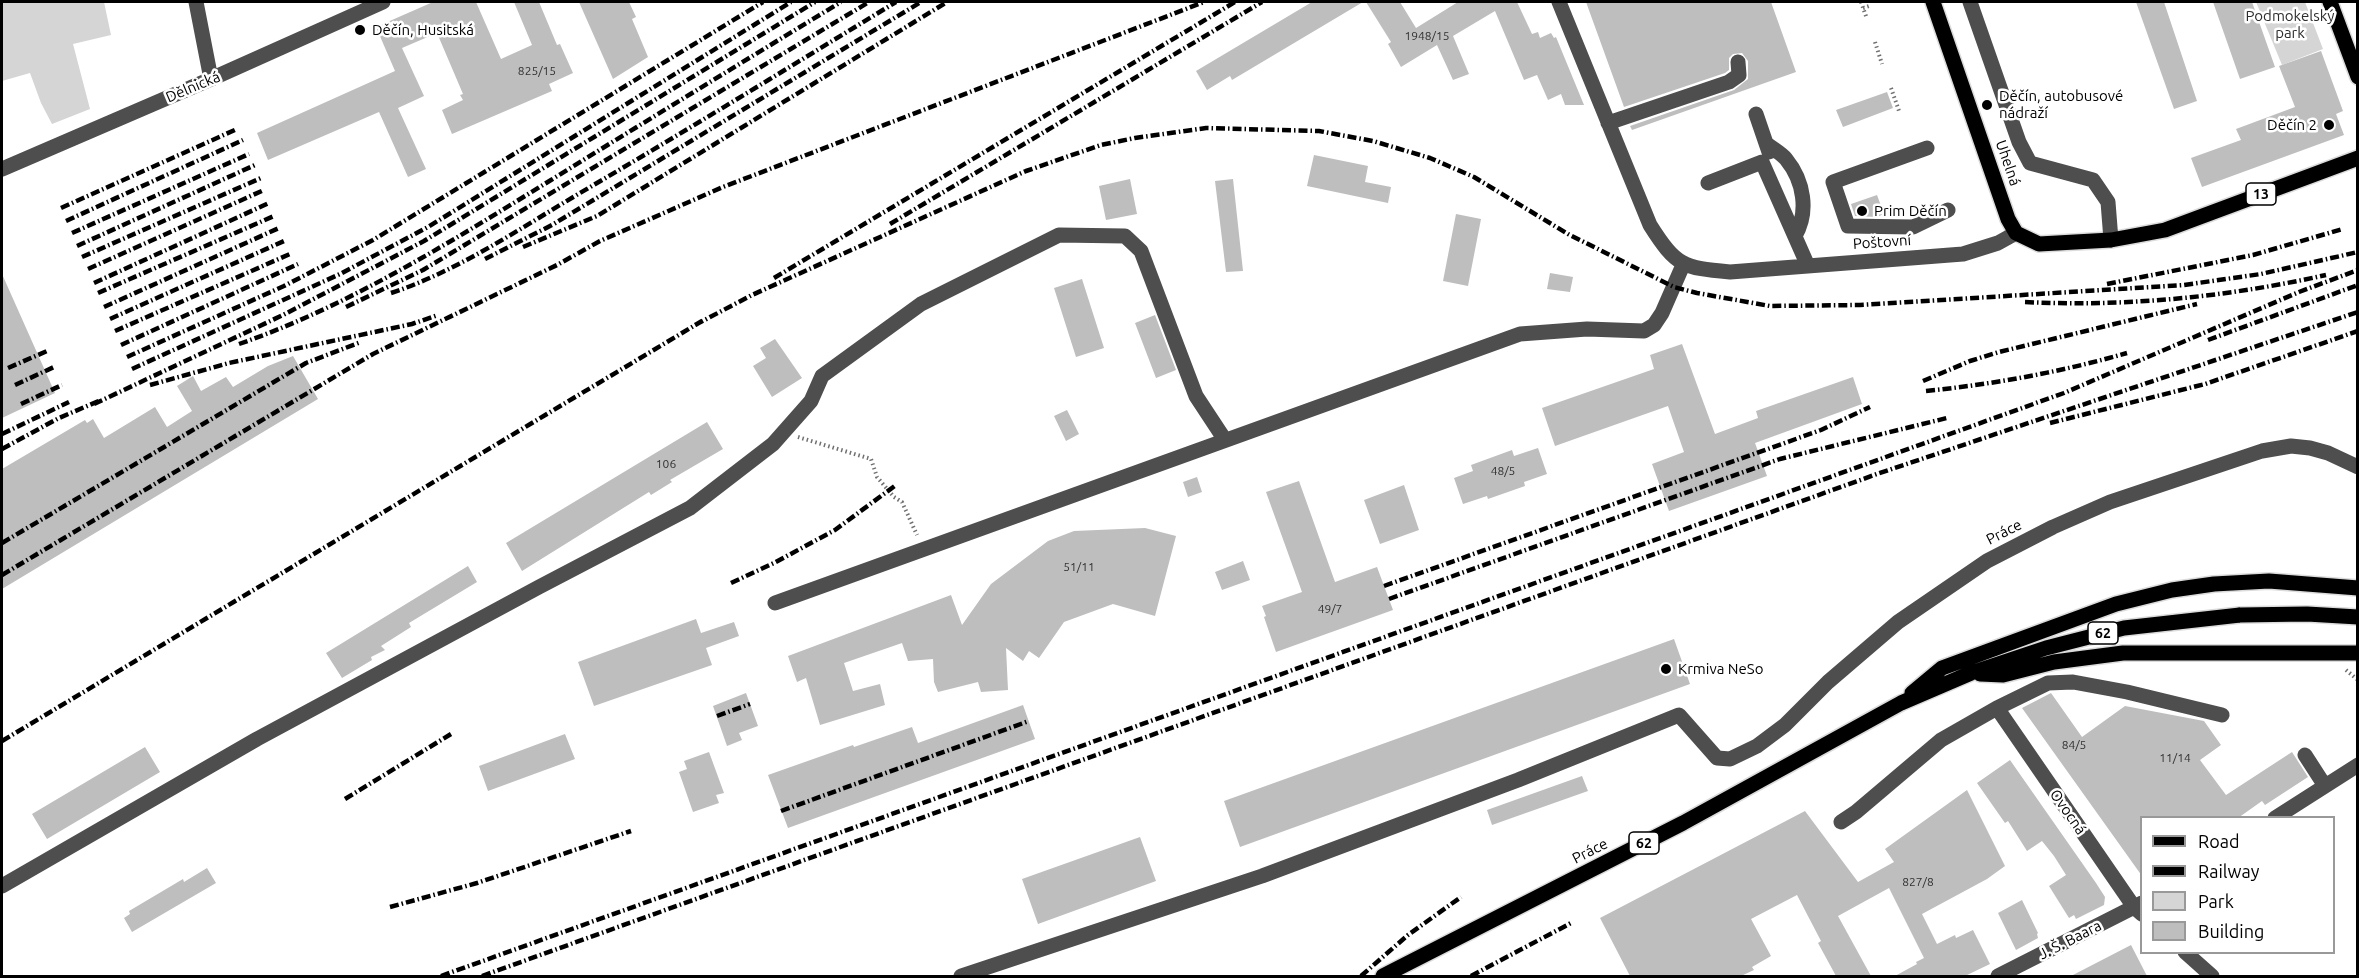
<!DOCTYPE html>
<meta charset="utf-8">
<style>
body{margin:0}
#map{position:relative;width:2359px;height:978px;overflow:hidden;background:#fff;font-family:Ubuntu,sans-serif}
canvas{display:block}
.frame{position:absolute;inset:0;border:3px solid #000;pointer-events:none}
.legend{position:absolute;left:2140px;top:816px;width:195px;height:138px;box-sizing:border-box;background:#fff;border:2px solid #999;margin:0;padding:8px 10px;list-style:none;font-size:18px;color:#000}
.legend li{display:flex;align-items:center;gap:12px;height:30px}
.legend b{width:30px;border:2px solid #999}
</style>
<div id="map">
<canvas width="2359" height="978"></canvas>
<div class="frame"></div>
<ul class="legend">
<li><b style="height:8px;background:#000"></b>Road</li>
<li><b style="height:8px;background:#000"></b>Railway</li>
<li><b style="height:16px;background:#d5d5d5"></b>Park</li>
<li><b style="height:16px;background:#bebebe"></b>Building</li>
</ul>
</div>
<script>
const ctx = document.querySelector('canvas').getContext('2d');
ctx.lineJoin = 'round';
function paint(path, color) {
  ctx.fillStyle = color;
  ctx.fill(path, 'evenodd');
}
function trace(path, color, width, dash) {
  ctx.strokeStyle = color;
  ctx.lineWidth = width;
  ctx.lineCap = dash ? 'butt' : 'round';
  ctx.setLineDash(dash || []);
  ctx.stroke(path);
}
function label(font, color, halo, rows, align = 'center') {
  ctx.font = font + ' Ubuntu,sans-serif';
  ctx.lineWidth = 5;
  ctx.setLineDash([]);
  ctx.textBaseline = 'middle';
  ctx.strokeStyle = halo;
  ctx.fillStyle = color;
  for (const [text, x, y, turn = 0] of rows) {
    ctx.save();
    ctx.translate(x, y);
    ctx.rotate((+turn || 0) * Math.PI / 180);
    ctx.textAlign = isNaN(turn) ? turn : align;
    if (halo) ctx.strokeText(text, 0, 0);
    ctx.fillText(text, 0, 0);
    ctx.restore();
  }
}
paint(new Path2D(`
 M2,2H104L111,35L73,44L90,109L52,124L41,103L30,73L2,81Z
 M2256,2H2305L2323,49L2282,65Z`), '#d5d5d5');
paint(new Path2D(`
 M433,2H476L501,59L532,45L514,2H539L557,45L560,44L573,73L549,84L552,91L452,134L442,110L463,100L460,95L463,94L437,33L402,48L424,96L398,108L426,169L408,177L379,112L268,160L257,133L395,71L376,27Z
 M579,2H629L636,17L632,19L648,57L613,79Z
 M1312,2H1363L1232,80L1230,76L1207,90L1196,71Z
 M1366,2H1400L1416,28L1458,2H1517L1532,34L1538,32L1540,38L1551,33L1554,38L1556,37L1584,105H1565L1561,94L1548,100L1537,75L1524,80L1495,11L1453,36L1469,74L1453,80L1437,45L1401,67L1388,44L1391,42Z
 M1586,2H1771L1796,72L1632,130L1630,126L1734,90L1748,79V61L1742,53L1733,54L1729,58V70L1725,73L1624,107Z
 M2136,2H2164L2197,101L2174,109Z
 M2213,2H2252L2275,67L2240,79Z
 M2321,51L2343,111L2336,114L2344,135L2202,187L2191,158L2241,140L2236,129L2295,107L2279,66Z
 M1887,92L1893,108L1843,127L1836,110Z
 M1314,155L1368,166L1365,182L1391,187L1388,203L1307,186Z
 M1130,179L1137,214L1106,220L1099,186Z
 M1233,179L1243,271L1226,272L1215,181Z
 M1877,195L1884,214L1877,217L1855,216L1851,204Z
 M1456,214L1481,219L1468,286L1443,281Z
 M1550,273L1573,277L1570,292L1547,289Z
 M2,274L55,393L2,418Z
 M1082,279L1104,348L1076,357L1054,288Z
 M1155,315L1176,370L1156,378L1135,323Z
 M775,339L802,378L772,397L753,366L766,358L760,348Z
 M1682,344L1715,434L1758,418L1756,411L1853,377L1862,404L1755,443L1767,476L1669,511L1652,464L1684,452L1668,406L1555,446L1542,408L1654,369L1650,355Z
 M293,356L318,399L2,589V469L85,420L87,423L93,419L104,438L155,407L167,427L192,411L177,386L193,376L201,391L226,377L233,387L268,366Z
 M1067,410L1079,434L1066,441L1054,416Z
 M707,422L723,449L670,480L672,482L651,495L649,492L522,571L506,543Z
 M1538,448L1547,474L1524,482L1525,486L1488,499L1487,496L1463,504L1454,478L1473,471L1471,465L1512,450L1514,456Z
 M1197,477L1202,492L1188,497L1183,482Z
 M1299,481L1335,582L1377,567L1393,610L1276,652L1264,617L1266,616L1262,606L1302,592L1266,492Z
 M1404,485L1419,530L1380,544L1364,500Z
 M1145,528L1176,536L1155,616L1113,604L1064,622L1039,658L1029,651L1023,661L1006,648L1008,690L981,692L978,682L938,692L934,682L933,659L908,661L902,643L844,663L853,691L880,684L885,705L820,725L806,678L797,682L788,656L951,595L962,625L991,584L1048,541L1074,531Z
 M1243,561L1250,580L1222,590L1215,572Z
 M468,566L477,582L409,623L411,627L381,646L385,650L371,657L372,660L342,678L326,653Z
 M696,619L701,633L734,622L739,636L706,648L712,665L594,706L578,662Z
 M1674,639L1690,684L1240,847L1224,801Z
 M746,693L758,726L739,733L742,740L727,746L713,706Z
 M2051,693L2082,737L2125,706L2204,721L2221,745L2200,760L2226,795L2292,752L2308,777L2265,805L2262,801L2238,818H2142V876L2022,708Z
 M1023,705L1035,739L788,828L768,775L853,745L854,747L912,727L918,743Z
 M565,734L575,759L488,791L479,766Z
 M145,747L160,772L47,839L32,814Z
 M709,752L724,793L716,795L719,803L693,812L679,772L687,769L684,761Z
 M2010,760L2096,883L2105,897L2104,905L2076,919L2074,915L2069,918L2049,886L2066,875L2054,856L2042,841L2027,851L2008,821L2005,823L1977,783Z
 M1582,776L1588,791L1492,825L1487,810Z
 M1967,790L2005,866L1987,879L1922,914L1937,944L1955,935L1956,938L1973,930L1990,964L1965,976H1895L1917,964L1916,962L1924,958L1889,888L1838,916L1871,976H1836L1818,943L1821,941L1797,895L1751,919L1771,956L1752,967L1754,970L1741,976H1630L1600,918L1805,811L1858,882L1894,862L1885,849Z
 M1140,837L1156,881L1038,924L1022,879Z
 M207,868L216,883L132,932L124,918L130,914L129,911L183,879L184,882Z
 M2022,900L2038,933L2037,934L2038,938L2016,950L1998,913Z
 M2131,945L2147,976H2071Z`), '#bebebe');
const major = new Path2D(`
 M1933,2L2008,219L2016,233L2039,244L2111,240L2165,230L2358,158
 M2330,2L2358,77
 M1980,674L2003,675L2054,662L2123,653H2358
 M1912,693L1942,668L2116,604L2172,590L2214,584L2269,581L2358,588
 M1383,976L1683,823L1901,703L1971,673L2046,648L2124,628L2240,615`);
trace(major, '#dbdbdb', 18);
trace(new Path2D(`
 M1861,2L1867,19
 M1863,8L1869,6
 M1875,42L1882,64
 M1891,88L1899,111
 M798,437L871,459L877,477L894,497L902,502L917,535
 M2346,670L2358,680`), '#707070', 4, [1.5, 3]);
trace(new Path2D(`
 M196,2L211,79
 M1559,2L1650,225C1676,266 1683,268 1730,272L1963,254L1998,243L2016,233
 M1970,2L2019,142L2030,163L2093,180L2108,202L2111,240
 M1756,114L1769,152
 M1608,123L1729,82L1739,75L1738,62
 M1767,144C1773,149 1781,153 1786,159C1804,181 1809,212 1795,236
 M1927,148L1833,182L1848,226L1913,227L1948,210
 M2,169L211,79L383,2
 M1708,183L1762,162L1808,266
 M775,603L1520,334L1587,329L1644,331L1654,325L1662,313L1683,265
 M1997,708L2134,907L2142,914
 M2305,755L2325,786
 M2275,818L2358,765
 M1841,822L1856,812L1941,740L1997,708L2048,683L2073,682L2127,692L2222,715
 M2,886L257,739L539,587L690,508L773,444L811,401L822,376L921,304L1059,235L1125,236L1141,251L1196,396L1225,440
 M2185,952L2212,976
 M961,976L1262,876L1518,780L1679,715L1717,758L1730,759L1757,746L1785,725L1828,682L1898,622L1987,561L2053,527L2110,502L2262,451L2291,446L2310,448L2328,453L2358,467
 M1998,976L2142,903`), '#4e4e4e', 15);
trace(major, '#000', 15);
trace(new Path2D(`
 M61,208L237,129
 M66,221L243,140
 M890,224L1262,2
 M72,233L249,154
 M77,246L255,165
 M523,247L597,216L947,2
 M82,257L261,178
 M485,259L552,225L921,2
 M88,269L264,190
 M774,278L1235,2
 M94,283L269,203
 M2107,284L2253,255L2343,229
 M98,293L274,216
 M391,293C458,271 519,229 580,193C686,131 791,66 896,2
 M2025,302C2127,307 2227,297 2326,275
 M104,307L279,228
 M346,307L423,270L869,2
 M110,319L284,241
 M695,325L752,295L1026,171L1101,145L1135,138L1206,128L1319,131L1373,141L1430,158L1474,177L1568,234L1674,287L1697,293L1770,306L1860,305L2184,285L2261,274L2358,252
 M115,331L290,254
 M2208,340L2358,285
 M239,344C349,306 452,241 551,180C648,120 744,61 841,2
 M121,345L298,264
 M127,357L284,286L373,240L763,2
 M8,368L47,351
 M132,369L340,274L428,227L791,2
 M1923,381L1970,361L1999,352L2197,304
 M15,385L54,367
 M150,385L229,363L412,324L438,315
 M1926,391C1995,384 2061,372 2127,353
 M21,404L62,385
 M94,404L283,315L424,241L815,2
 M2050,423L2205,384L2358,331
 M2,434L69,402
 M2,449L59,418L101,400
 M2,543L306,363L361,342
 M2,575L373,354L557,265L600,241L723,187L1204,2
 M731,583L774,563L835,530L896,485
 M1384,586L1821,430L1870,407
 M1389,599L1780,459L1947,418
 M717,716L750,704
 M2,741L702,321
 M345,799L451,734
 M781,811L1029,721
 M390,907L477,883L631,831
 M441,976L2064,393L2299,292L2358,270
 M482,976L1877,474L2358,312
 M1361,976L1408,935L1461,897
 M1471,976L1571,923`), '#000', 4.5, [9, 3, 1.5, 3]);
const majorBridge = new Path2D(`
 M2240,615L2307,614L2358,617`);
trace(majorBridge, '#dbdbdb', 18, []);
trace(majorBridge, '#000', 15);
for (const [x, y, r, color] of [
 [360,30,6,"#000"],
 [1987,105,6,"#000"],
 [2329,125,6,"#000"],
 [1862,211,6,"#000"],
 [1666,669,6,"#000"]
]) {
  const dot = new Path2D();
  dot.arc(x, y, r, 0, 2 * Math.PI);
  ctx.fillStyle = color;
  ctx.fill(dot);
  trace(dot, '#fff', 2);
}
label('12px', '#303030', null, [
 ["1948/15",1427,36],
 ["825/15",537,71],
 ["106",666,464],
 ["48/5",1503,471],
 ["51/11",1079,567],
 ["49/7",1330,609],
 ["84/5",2074,745],
 ["11/14",2175,758],
 ["827/8",1918,882]
]);
for (const [x, y, w] of [
 [2261,194,30],
 [2103,633,30],
 [1644,843,30]
]) {
  const box = new Path2D();
  box.roundRect(x - w / 2, y - 11, w, 22, 4.5);
  ctx.fillStyle = '#fff';
  ctx.fill(box);
  trace(box, '#000', 1.5);
}
label('bold 14px', '#000', null, [
 ["13",2261,194],
 ["62",2103,633],
 ["62",1644,843]
]);
label('15px', '#2c2c2c', '#fff', [
 ["Podmokelský",2290,16],
 ["park",2290,33]
]);
label('15px', '#000', '#fff', [
 ["Děčín, Husitská",372,30],
 ["Děčín, autobusové",1999,96],
 ["nádraží",1999,113],
 ["Děčín 2",2317,125,"right"],
 ["Prim Děčín",1874,211],
 ["Krmiva NeSo",1678,669]
], 'left');
label('15px', '#000', '#fff', [
 ["Dělnická",193,87,-23],
 ["Uhelná",2008,163,71],
 ["Poštovní",1882,242,-4],
 ["Práce",2004,532,-27],
 ["Ovocná",2068,812,55],
 ["Práce",1590,851,-27],
 ["J. Š. Baara",2070,940,-27]
]);
</script>
